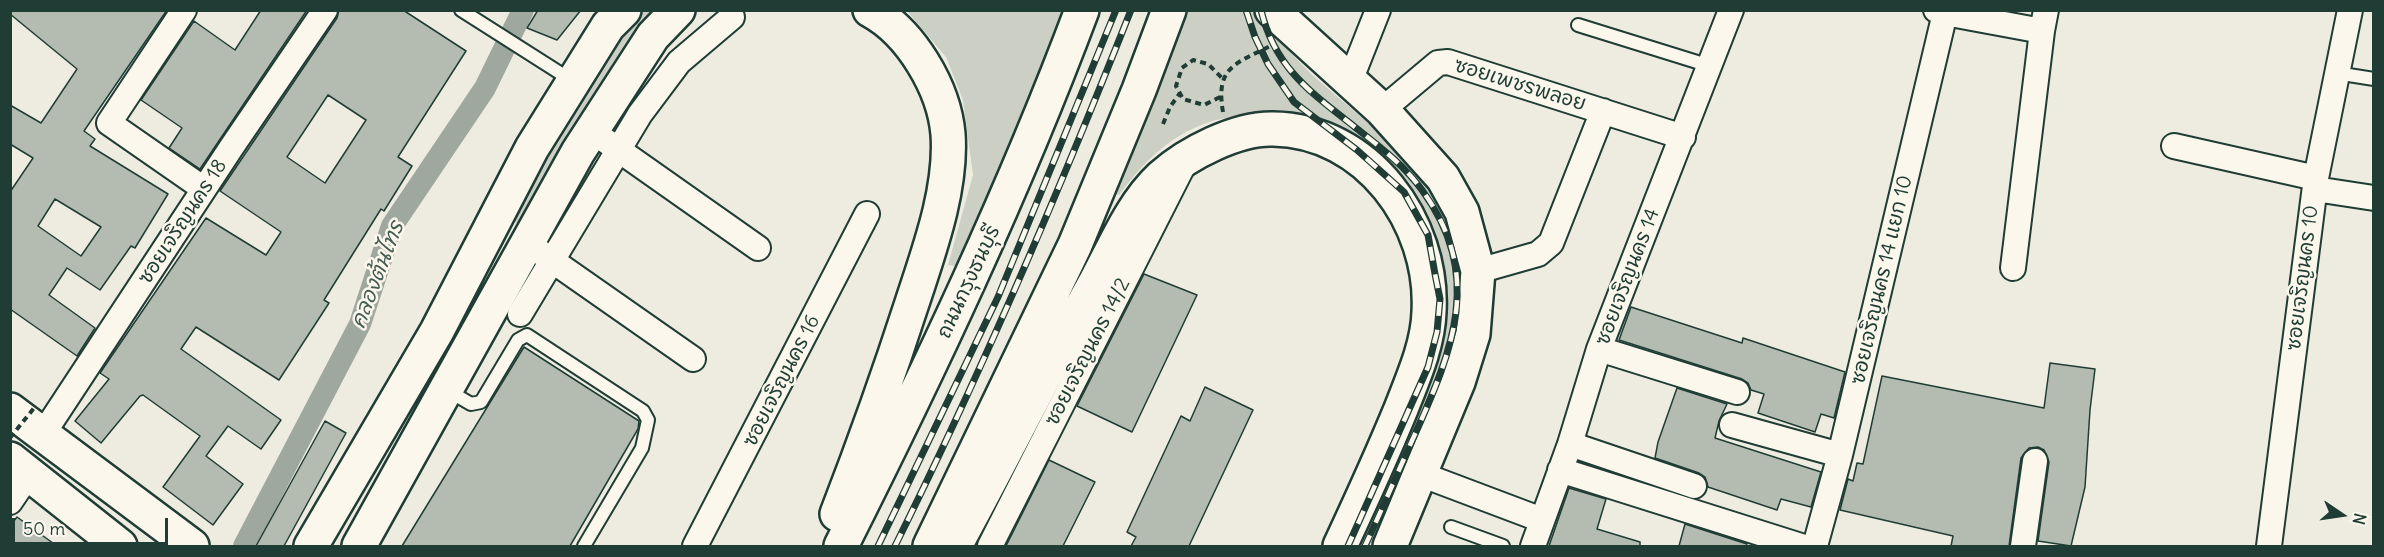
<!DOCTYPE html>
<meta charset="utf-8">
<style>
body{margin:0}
#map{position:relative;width:2384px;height:557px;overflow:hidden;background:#eeece1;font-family:Delius,sans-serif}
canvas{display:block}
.frame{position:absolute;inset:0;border:12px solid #1f3d34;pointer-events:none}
.north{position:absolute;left:2312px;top:485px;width:60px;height:60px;-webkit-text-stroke:4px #fbf7ec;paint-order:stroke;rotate:103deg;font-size:16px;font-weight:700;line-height:24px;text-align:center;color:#1f3d34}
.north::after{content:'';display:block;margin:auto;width:21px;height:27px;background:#1f3d34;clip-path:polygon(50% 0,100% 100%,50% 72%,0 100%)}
.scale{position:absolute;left:12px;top:518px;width:156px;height:27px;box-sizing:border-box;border:3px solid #1f3d34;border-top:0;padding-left:8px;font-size:18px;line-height:21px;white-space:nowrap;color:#1f3d34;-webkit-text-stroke:4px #fbf7ec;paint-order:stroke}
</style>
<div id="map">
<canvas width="2384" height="557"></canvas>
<div class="frame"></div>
<div class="north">N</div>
<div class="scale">50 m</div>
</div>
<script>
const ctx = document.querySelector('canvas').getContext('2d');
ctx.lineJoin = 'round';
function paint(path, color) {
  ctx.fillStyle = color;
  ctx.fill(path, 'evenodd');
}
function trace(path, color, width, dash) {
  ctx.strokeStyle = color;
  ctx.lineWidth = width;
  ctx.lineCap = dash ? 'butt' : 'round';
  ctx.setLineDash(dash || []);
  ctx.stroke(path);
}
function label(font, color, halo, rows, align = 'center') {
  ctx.font = font + ' Delius,"Playpen Sans Thai",sans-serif';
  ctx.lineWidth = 5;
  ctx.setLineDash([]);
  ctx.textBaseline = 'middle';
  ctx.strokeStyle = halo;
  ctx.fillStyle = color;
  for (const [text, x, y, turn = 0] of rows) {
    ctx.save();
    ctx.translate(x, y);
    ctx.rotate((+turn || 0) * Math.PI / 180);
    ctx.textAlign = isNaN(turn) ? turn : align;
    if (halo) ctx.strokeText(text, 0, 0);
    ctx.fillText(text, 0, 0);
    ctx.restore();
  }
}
paint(new Path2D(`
 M638,11H657L520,224L512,221L514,208L626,23Z
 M907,11H1064L961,267L948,265L973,175L963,100L946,57Z
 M1177,11H1251L1311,74L1404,154L1450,215L1462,263L1463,339L1416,442L1401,440L1427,361L1413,214L1267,114C1251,116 1232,116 1216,120C1173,132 1145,160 1119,195L1112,192Z`), '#cbcfc4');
trace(new Path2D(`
 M244,546L360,324L392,226L485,88L523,10`), '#9fa89f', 22);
const building = new Path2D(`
 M10,10H167L84,131L95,139L90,146L168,194L135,248L131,246L100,290L67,268L49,295L95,328L77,356L10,309V192L33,158L10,144V105L41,123L77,69L10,14ZM55,199L101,227L81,256L38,226Z
 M261,10H307L200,169L169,148L182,128L141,100L194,21L235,50Z
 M339,10H403L466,51L398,157L412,166L384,211L381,209L324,300L329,303L279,380L196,327L181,349L281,420L261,449L228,426L206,456L243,484L213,525L163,487L200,436L143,395L140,396L101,443L75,421L109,379L100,373L206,218L266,255L281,232L220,191L337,18ZM328,95L366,120L325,183L287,157Z
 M538,10H581L557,40L527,28Z
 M1144,274L1197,295L1132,432L1077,406Z
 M1631,307L1742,343L1743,338L1845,372L1834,418L1821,414L1815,432L1758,413L1764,394L1751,390L1748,383L1742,379L1619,340Z
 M524,347L639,421L638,429L570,546H402Z
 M2050,363L2095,369L2090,410L2085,487L2071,546L2038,541L2049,462L2044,450L2038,447L2029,448L2021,458L2009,546H1951L1953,536L1840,510L1848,479L1853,481L1857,463L1863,464L1882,376L2044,408Z
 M1205,387L1253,410L1189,546H1131L1136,537L1127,532L1181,416L1190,421Z
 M1677,388L1727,404L1719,421L1715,438L1821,472L1811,507L1781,499L1777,510L1708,487L1705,477L1699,473L1655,458L1658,442Z
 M325,421L346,433L284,546H256Z
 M1049,460L1095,482L1063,546H1006Z
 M1569,488L1606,499L1597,529L1640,542V546H1549Z
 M17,517L57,546H10V526Z
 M1685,524L1747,544L1746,546H1679Z`);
paint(building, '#b4bbb0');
trace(building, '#1f3d34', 1.5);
const service = new Path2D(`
 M461,10L571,80
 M1578,25L1710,66
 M2336,73L2374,79
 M447,390L471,404L481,402L518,340L527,335L643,411L648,420L642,448L584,546
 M1451,527L1503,546`);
const minor = new Path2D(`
 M184,10L109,123L204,189
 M1945,13L2042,31
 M1350,81L1378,10
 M1382,110L1438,63L1448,62L1683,137
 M606,141L758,248
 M2174,146L2316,178
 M2315,189L2374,198
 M540,252L693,359
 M2013,268L2042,31L2046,10
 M1478,271L1538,254L1551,243L1603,111
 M520,314L640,114L679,62L732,17
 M1599,349L1737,392
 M1732,425L1840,455
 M43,434L231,148L325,10
 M1570,444L1694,486
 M1560,470L1801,546
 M1420,474L1542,520
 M10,502L29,474
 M695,546L867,214
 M990,546L1185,162
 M1533,546L1570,444L1599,349L1731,10
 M1815,546L1840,455L1945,13L1936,10
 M2023,546L2035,461
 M2269,546L2316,178L2350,10`);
const secondary = new Path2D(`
 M10,410L192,546
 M10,459L120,546`);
const primary = new Path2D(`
 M1272,10L1382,110L1443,178L1462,212L1478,271L1473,334L1458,382L1390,546
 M837,514C864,444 889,374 912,303C929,251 952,189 948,134C944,88 911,32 870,10
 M311,546L437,331L532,148L608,26L624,10
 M359,546L578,152L653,36L678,10
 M841,546C929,371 1013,194 1082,10
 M930,546L1075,245L1139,90L1169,10
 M955,546C1003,458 1047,369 1096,281C1115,246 1132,204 1161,177C1188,153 1237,128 1273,129C1367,130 1434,222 1429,312C1428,345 1413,378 1401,409C1382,455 1361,501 1340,546`);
trace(service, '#1f3d34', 16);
trace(minor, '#1f3d34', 28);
trace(secondary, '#1f3d34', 38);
trace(primary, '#1f3d34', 38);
trace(new Path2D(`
 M1220,97L1204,105L1183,99L1176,86L1182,68L1193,60L1208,64L1223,79
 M1223,112C1215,66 1236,64 1272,45
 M1163,124L1170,107L1180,93`), '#1f3d34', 4, [6, 4.5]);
trace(service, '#fbf7ec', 12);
trace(minor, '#fbf7ec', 24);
trace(secondary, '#fbf7ec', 33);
trace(primary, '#fbf7ec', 33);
const rail = new Path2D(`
 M1246,10L1255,37L1268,64L1294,102L1357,150L1404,192L1428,235L1435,274L1440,299L1437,332L1428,367L1348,546
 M1261,10C1275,69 1312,93 1356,128C1380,147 1404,165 1422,190C1484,275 1453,349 1415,434C1398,472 1382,509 1365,546
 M878,546L998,297L1116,10
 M895,546C982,371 1059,192 1131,10`);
trace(rail, '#1f3d34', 7);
trace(rail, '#fbf7ec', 4.5, [14]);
trace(new Path2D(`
 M10,438L34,408`), '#1f3d34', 4, [6, 4.5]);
label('20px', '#1f3d34', '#fbf7ec', [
 ["ซอยเพชรพลอย",1520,85,17],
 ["ซอยเจริญนคร 18",183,222,-57],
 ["ซอยเจริญนคร 14",1628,277,-69],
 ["ซอยเจริญนคร 10",2303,278,-83],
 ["ซอยเจริญนคร 14 แยก 10",1882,280,-77],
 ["ถนนกรุงธนบุรี",969,282,-65],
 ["ซอยเจริญนคร 14/2",1088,352,-63],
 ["ซอยเจริญนคร 16",782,381,-63]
]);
label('italic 21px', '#455d54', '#fbf7ec', [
 ["คลองต้นไทร",378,275,-69]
]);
</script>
